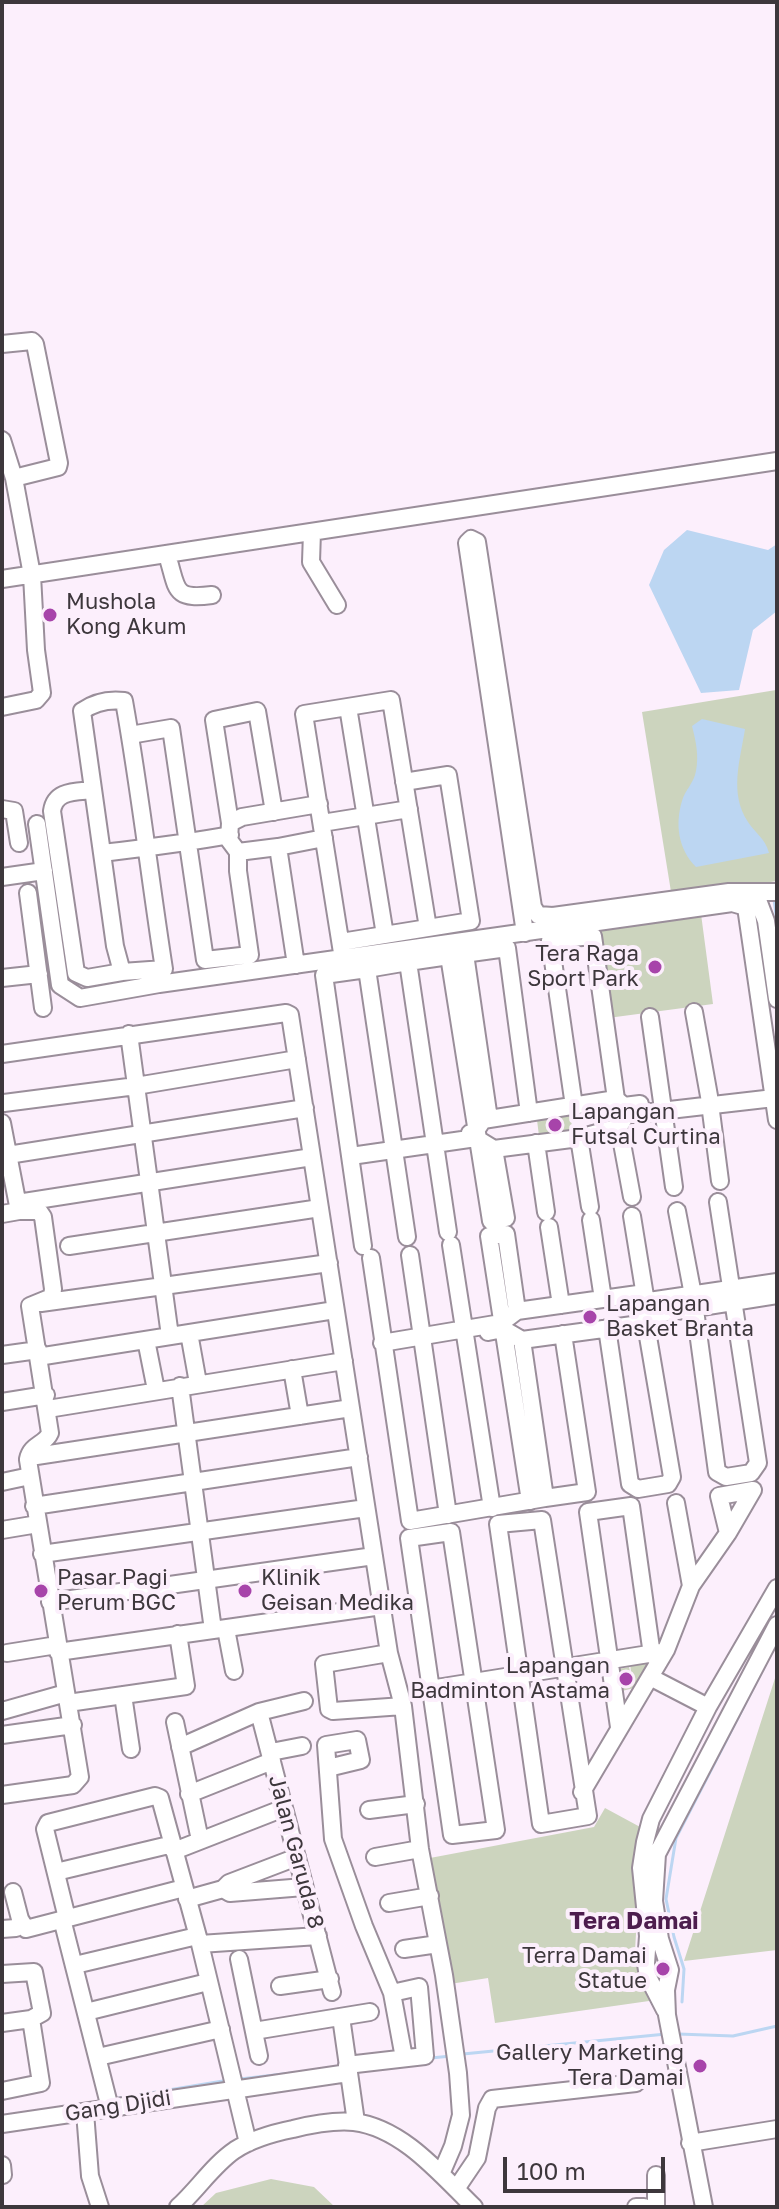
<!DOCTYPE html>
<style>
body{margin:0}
#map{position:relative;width:779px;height:2209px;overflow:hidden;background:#fceffc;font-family:"Golos Text",sans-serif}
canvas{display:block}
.frame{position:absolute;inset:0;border:4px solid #3d373c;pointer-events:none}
.scale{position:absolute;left:503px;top:2157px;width:162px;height:36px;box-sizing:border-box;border:4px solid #3d373c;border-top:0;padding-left:10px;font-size:24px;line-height:28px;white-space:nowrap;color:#3d373c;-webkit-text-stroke:6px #fceffc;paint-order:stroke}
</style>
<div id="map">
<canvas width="779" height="2209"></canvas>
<div class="frame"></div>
<div class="scale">100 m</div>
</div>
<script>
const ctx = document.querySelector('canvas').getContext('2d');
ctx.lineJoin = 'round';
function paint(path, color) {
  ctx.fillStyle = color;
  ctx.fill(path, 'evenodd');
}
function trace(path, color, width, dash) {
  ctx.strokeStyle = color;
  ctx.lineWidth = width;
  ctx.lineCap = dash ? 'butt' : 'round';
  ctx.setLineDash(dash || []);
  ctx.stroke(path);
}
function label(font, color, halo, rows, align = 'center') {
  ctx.font = font + ' "Golos Text",sans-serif';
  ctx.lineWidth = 8;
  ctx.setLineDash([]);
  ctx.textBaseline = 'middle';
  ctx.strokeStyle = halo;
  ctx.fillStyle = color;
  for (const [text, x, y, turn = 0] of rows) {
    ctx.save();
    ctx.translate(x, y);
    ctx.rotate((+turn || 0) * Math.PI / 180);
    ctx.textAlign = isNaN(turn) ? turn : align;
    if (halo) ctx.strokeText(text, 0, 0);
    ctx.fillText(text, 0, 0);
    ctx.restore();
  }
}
paint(new Path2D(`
 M776,690L777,881L672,898L642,712Z
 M701,914L713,1004L608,1018L596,930Z
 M570,1115L573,1131L539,1136L537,1120Z
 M652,1660L639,1690L634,1688L622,1691L619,1669L629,1667L632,1680L630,1663Z
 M777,1672V1950L684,1961Z
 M605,1808L642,1828L635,1951L656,2000L495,2023L488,1978L450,1984L430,1858L594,1827Z
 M271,2179L314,2187L335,2207H201L216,2193Z`), '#ccd4be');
paint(new Path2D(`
 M687,530L768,550L777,544V611L753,630L739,690L701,693L649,585L664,550Z
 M702,719L745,729C740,761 729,793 748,822C756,834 765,838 769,853L696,867C678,849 675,824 682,801C685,790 694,783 696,771C699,755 696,742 692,726Z`), '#bcd6f2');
trace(new Path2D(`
 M630,475L730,460
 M774,899L777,922
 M682,2002L684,1969L674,1937L666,1899L676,1838L777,1642
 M678,2034L733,2036L777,2026
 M463,2054L666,2034
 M431,2058L451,2056
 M240,2079L292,2073
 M114,2099L229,2080`), '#bcd6f2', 3);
const minor = new Path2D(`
 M2,344L32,341L35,344L59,463L58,467L14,478
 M2,440L14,478L32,575L36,650L42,693L36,700L2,707
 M312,532L311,562L337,605
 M167,555C178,589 172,600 212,595
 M2,579L777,461
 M348,707L385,935
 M130,735L171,728L205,960L250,955L238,871V852
 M93,790C75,792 55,790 52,811L76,973L87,978L122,972
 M2,809L14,811L19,843
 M230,823L214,720L257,711L274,812
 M322,823L409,809
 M37,824L60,985L80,998L159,984L732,903L746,907L777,1120
 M278,847L238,852L229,840L230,823L242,817L319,804
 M102,853L115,946L122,972L164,969C150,880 140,790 124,701C108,699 95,702 82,711L102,853C145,848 187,843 230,835
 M2,877L44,871
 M28,893L43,1008
 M751,898L755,892H777
 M538,915L553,916L729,892H755L766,921L777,999
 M525,933L467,543L471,539L477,542L533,907L538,915
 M341,942L471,921L448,775L404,782
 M465,954L489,1119
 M343,959L304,714L391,700L428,928
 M296,965L278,847L324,838
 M2,978L39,974
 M694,1012L709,1096L720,1181
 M650,1017L674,1187
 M129,1034L170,1336
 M2,1054L286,1013L290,1015L389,1653L403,1706L420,1849L444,1975L458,2073L461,2115L453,2146L441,2174
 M4,1103L136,1086L297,1059
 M574,1106L550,940L593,936L616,1099
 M2,1123L19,1211H39L43,1217L53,1289L52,1297L30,1306L50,1433C45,1445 31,1444 28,1459
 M619,1127L632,1197
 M470,1133L475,1132L483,1120L616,1099L624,1106L640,1104
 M579,1138L590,1207
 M536,1143L546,1212
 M494,1149L506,1218L491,1221L449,956L507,948L529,1113
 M8,1155L305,1108
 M351,1156L476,1138L494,1149L579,1138L619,1127L626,1115L774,1098
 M24,1202L312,1157
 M677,1211L693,1295L717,1472L726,1477L751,1473L758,1463L718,1202
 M2,1214L19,1211
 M632,1216L645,1296
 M591,1220L603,1299
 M549,1227L561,1305
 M448,1232L408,962L449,956
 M407,1237L367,969L408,962
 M451,1245L492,1508
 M69,1246L320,1208
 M363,1246L324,975L367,969
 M410,1255L448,1515
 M371,1258L410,1521L545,1498
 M41,1303L329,1263
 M517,1311L506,1234L489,1236L530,1501
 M607,1328L630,1484L638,1489L668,1484L672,1477L645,1319
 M488,1332L503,1329L522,1340L640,1324L651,1315L777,1295
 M189,1333L198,1383
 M146,1340L156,1390
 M522,1340L545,1498L587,1492L563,1334
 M382,1343L501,1323L517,1311L638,1294L649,1301L777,1282
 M2,1355L38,1350
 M44,1356L335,1310
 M292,1369L300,1416
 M180,1386L213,1630
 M2,1402L46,1395
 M54,1408L344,1361
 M2,1482L30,1476
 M676,1503L691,1586
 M34,1506L359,1457
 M542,1520L588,1816L541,1824L498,1524Z
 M2,1530L38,1524
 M451,1532L496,1830L452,1835L409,1538Z
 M42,1554L366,1508
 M50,1602L374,1556
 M226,1629L234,1671
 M58,1652L382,1606
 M7,1653L57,1645
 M389,1653L324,1664L329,1709L333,1711L403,1706
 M650,1677L708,1707
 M430,1689L661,1652
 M123,1695L131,1749
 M68,1703L186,1686L178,1634
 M2,1711L66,1693
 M259,1712L332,1992
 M175,1722L200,1840
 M619,1727L588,1512L631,1506L652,1655
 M2,1735L73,1725
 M180,1747L259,1712L304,1701
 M271,1752L302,1746
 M328,1768L361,1760L357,1740L326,1745L333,1839L364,1926L392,1993L404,2058
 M582,1792L666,1650L691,1586L728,1533L753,1490L719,1496L728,1533
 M189,1794L272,1761
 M2,1795L73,1785L80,1777L28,1460L30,1457L351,1408
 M369,1810L416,1804
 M174,1851L284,1808
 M375,1857L420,1849
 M56,1872L173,1844
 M223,1889L230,1893L304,1887
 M13,1892L20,1919L26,1929L184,1888
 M187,1899L223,1889L229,1883L297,1857
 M389,1903L430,1896
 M67,1918L45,1829L48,1823L155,1796L160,1798L200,1944L248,2143
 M62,1919L110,2108
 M2,1929L16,1928
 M200,1944L318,1936
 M404,1949L438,1944
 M239,1959L259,2056
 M75,1965L197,1936
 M2,1974L34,1972L42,2013L31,2019L2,2023
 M280,1986L330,1979
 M665,2010L648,1977L646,1964L648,1936L641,1868L645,1842L651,1819L708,1707L777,1588
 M86,2012L208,1982
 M341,2017L356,2122
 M254,2031L370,2012
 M98,2057L221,2029
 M347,2065L425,2056L419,1987L392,1993
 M2,2091L41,2083L31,2019
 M85,2112L90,2176L100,2207
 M2,2124L348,2073
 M690,2143L777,2129
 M2,2165L3,2175
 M456,2189L477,2158L487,2108L492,2099L636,2083
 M178,2207C198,2189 213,2165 235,2150C252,2139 273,2133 293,2129C313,2124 333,2120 354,2122C403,2128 441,2175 474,2207
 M636,2207H644
 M656,2207V2175
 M704,2207L667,2015L666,1990L670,1970L660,1939L654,1901L657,1854L777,1625`);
trace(minor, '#9a8e9a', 20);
trace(minor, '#fff', 16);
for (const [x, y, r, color] of [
 [50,615,8,"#a744aa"],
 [655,967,8,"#a744aa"],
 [555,1125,8,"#a744aa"],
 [590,1317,8,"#a744aa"],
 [41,1591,8,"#a744aa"],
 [245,1591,8,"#a744aa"],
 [626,1679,8,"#a744aa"],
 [663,1969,8,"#a744aa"],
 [700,2066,8,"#a744aa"]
]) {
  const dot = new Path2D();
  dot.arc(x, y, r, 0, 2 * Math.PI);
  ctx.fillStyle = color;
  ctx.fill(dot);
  trace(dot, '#fceffc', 3);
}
label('22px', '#3d373c', '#fceffc', [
 ["Mushola",66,602],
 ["Kong Akum",66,627],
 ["Tera Raga",639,954,"right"],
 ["Sport Park",639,979,"right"],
 ["Lapangan",571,1112],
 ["Futsal Curtina",571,1137],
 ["Lapangan",606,1304],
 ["Basket Branta",606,1329],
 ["Pasar Pagi",57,1578],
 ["Perum BGC",57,1603],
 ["Klinik",261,1578],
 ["Geisan Medika",261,1603],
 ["Lapangan",610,1666,"right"],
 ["Badminton Astama",610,1691,"right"],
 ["Terra Damai",647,1956,"right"],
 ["Statue",647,1981,"right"],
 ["Gallery Marketing",684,2053,"right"],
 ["Tera Damai",684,2078,"right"]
], 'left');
label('22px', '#3d373c', '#fceffc', [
 ["Jalan Garuda 8",296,1852,75],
 ["Gang Djidi",118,2106,-9]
]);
label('bold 24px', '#4d1d4e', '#fceffc', [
 ["Tera Damai",634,1921]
]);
</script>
